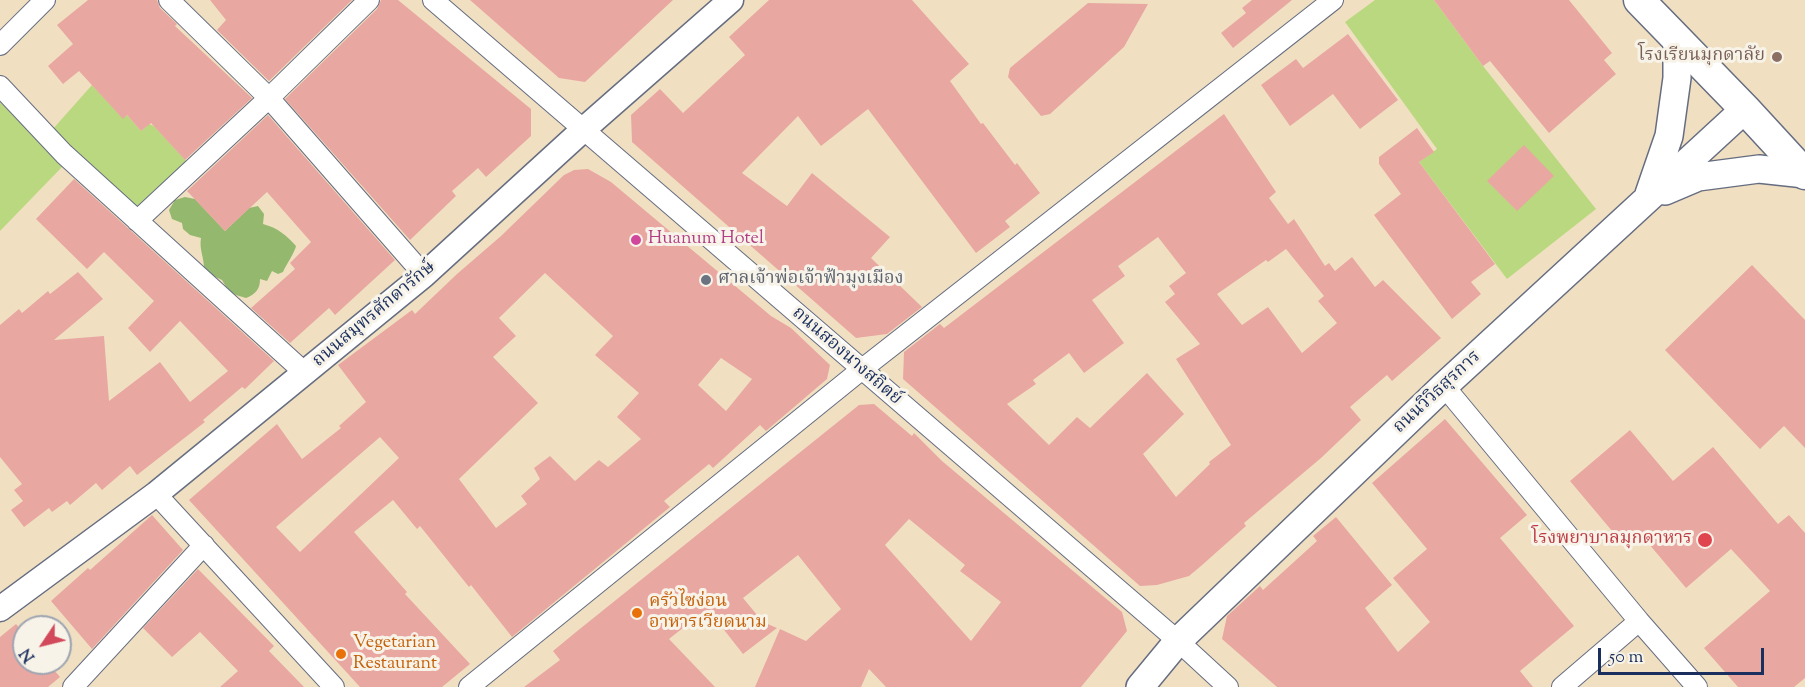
<!DOCTYPE html>
<meta charset="utf-8">
<style>
body{margin:0}
#map{position:relative;width:1805px;height:687px;overflow:hidden;background:#f0e0c1;font-family:"Sorts Mill Goudy",serif}
canvas{display:block}
.north{position:absolute;left:12px;top:615px;width:60px;height:60px;box-sizing:border-box;background:#f7f3e8;border:2px solid #9fa5b1;border-radius:50%;rotate:235deg;font-size:16px;font-weight:700;line-height:24px;text-align:center;color:#1b2f5e}
.north::after{content:'';display:block;margin:auto;width:21px;height:27px;background:#d1495b;clip-path:polygon(50% 0,100% 100%,50% 72%,0 100%)}
.scale{position:absolute;left:1598px;top:648px;width:166px;height:27px;box-sizing:border-box;border:3px solid #1b2f5e;border-top:0;padding-left:8px;font-size:18px;line-height:21px;white-space:nowrap;color:#1b2f5e;-webkit-text-stroke:4px #f7f3e8;paint-order:stroke}
</style>
<div id="map">
<canvas width="1805" height="687"></canvas>
<div class="north">N</div>
<div class="scale">50 m</div>
</div>
<script>
const ctx = document.querySelector('canvas').getContext('2d');
ctx.lineJoin = 'round';
function paint(path, color) {
  ctx.fillStyle = color;
  ctx.fill(path, 'evenodd');
}
function trace(path, color, width, dash) {
  ctx.strokeStyle = color;
  ctx.lineWidth = width;
  ctx.lineCap = dash ? 'butt' : 'round';
  ctx.setLineDash(dash || []);
  ctx.stroke(path);
}
function label(font, color, halo, rows, align = 'center') {
  ctx.font = font + ' "Sorts Mill Goudy","Noto Serif Thai",serif';
  ctx.lineWidth = 6;
  ctx.setLineDash([]);
  ctx.textBaseline = 'middle';
  ctx.strokeStyle = halo;
  ctx.fillStyle = color;
  for (const [text, x, y, turn = 0] of rows) {
    ctx.save();
    ctx.translate(x, y);
    ctx.rotate((+turn || 0) * Math.PI / 180);
    ctx.textAlign = isNaN(turn) ? turn : align;
    if (halo) ctx.strokeText(text, 0, 0);
    ctx.fillText(text, 0, 0);
    ctx.restore();
  }
}
paint(new Path2D(`
 M1375,0H1434L1483,66L1596,209L1507,279L1419,162L1437,149L1345,22Z
 M92,85L123,118L127,115L141,131L149,124L154,126L189,164L137,211L52,130Z
 M0,102L63,166L0,231Z`), '#bad87f');
paint(new Path2D(`
 M185,197L195,199L225,231L249,208L258,206L264,214L263,224C278,228 286,235 296,246C295,252 286,265 283,272L278,274L272,271L267,281L260,279C260,289 256,294 246,298L236,295L228,290L222,280L211,275L204,268C204,257 199,249 201,238L190,235L183,229L182,223L172,219L169,210L175,200Z`), '#93b86e');
paint(new Path2D(`
 M88,0H157L160,8L177,24L175,26L252,98L185,160L151,123L141,131L127,115L123,119L79,71L63,84L48,66L73,44L57,25Z
 M210,0H352L269,81L217,30L226,20Z
 M381,0H398L531,109V136L486,177L478,168L452,191L456,196L410,240L285,99L377,9Z
 M470,0H673L585,82L559,78Z
 M769,0H912L969,64L950,81L981,124L983,123L1015,165L1017,163L1040,193L1005,221L1010,227L976,253L868,109L821,146L798,116L742,173L787,206L812,173L890,237L871,258L922,307L887,334L856,338L632,142L631,115L660,89L683,113L745,55L729,37Z
 M1252,0H1292L1233,48L1221,33L1246,13L1242,8Z
 M1434,0H1569L1612,53L1604,60L1616,74L1549,133L1490,61L1483,66Z
 M1088,3L1148,4L1124,47L1050,114L1041,116L1008,77L1010,68Z
 M1348,34L1398,100L1360,129L1333,94L1290,126L1261,85L1296,59L1303,68Z
 M1224,114L1276,192L1269,198L1288,224L1294,219L1325,266L1329,263L1335,271L1352,257L1375,287L1383,280L1441,338L1392,381L1387,375L1350,407L1361,420L1321,458L1244,523L1246,526L1201,566L1189,576L1157,585L1140,586L903,379L904,352L940,324L944,328ZM1158,237L1186,273L1169,286L1175,294L1165,302L1200,344L1176,359L1231,445L1209,462L1210,464L1176,497L1143,454L1184,414L1147,373L1090,428L1077,417L1049,445L1007,404L1036,384L1033,380L1069,353L1084,373L1124,343L1092,300L1125,276L1118,266ZM1286,249L1324,296L1318,301L1337,323L1302,353L1268,307L1242,325L1217,294L1266,260L1268,262Z
 M268,115L395,260L335,315L329,308L290,343L251,308L295,269L290,263L311,242L267,192L225,231L187,191Z
 M1417,128L1434,152L1419,162L1495,264L1471,282L1481,294L1452,319L1374,215L1401,194L1379,164V157Z
 M1524,145L1554,176L1517,211L1487,181Z
 M588,169L611,182L771,316L791,328L830,365L827,379L766,431L760,425L713,468L709,464L664,501L670,507L512,637L471,585L469,587L420,526L417,529L393,500L354,532L407,592L405,594L470,664L442,687H360L189,500L277,424L302,459L341,428L339,426L366,402L338,365L412,310L415,314L457,274L501,236L564,175L574,170ZM545,273L613,336L595,355L639,393L617,417L641,439L608,467L599,460L575,481L550,456L534,468L540,479L521,496L527,504L496,528L459,479L538,403L493,357L516,336L499,318ZM721,358L752,379L726,411L698,385ZM380,437L399,458L300,552L276,527Z
 M74,179L274,361L245,389L242,387L203,420L205,422L137,475L130,466L102,490L96,483L70,505L67,501L52,512L49,508L24,527L11,510L23,501L14,490L22,484L0,457V325L19,309L22,313L48,291L50,294L78,272L103,299L54,340L104,336L109,401L160,362L190,402L228,371L180,321L150,352L128,328L154,301L104,252L87,269L36,219Z
 M1752,265L1805,320V448L1784,426L1760,449L1665,350Z
 M874,404L912,436L914,433L942,461L1122,612L1127,631L1081,687H886L869,669L861,687H755L780,629L806,641L841,609L798,555L743,598L763,622L777,628L743,654L721,626L717,629L703,612L669,639L715,687H524L560,660L553,651L576,632L859,405ZM909,519L965,565L960,571L1001,602L971,641L885,545Z
 M1445,419L1527,515L1500,538L1574,626L1520,671L1533,687H1277L1222,639L1227,616L1260,586L1263,590L1317,541L1313,536L1336,517L1392,585L1365,608L1398,652L1430,622L1393,578L1427,549L1372,483Z
 M1630,430L1673,481L1713,447L1778,524L1789,515L1805,533V678L1794,687H1738L1704,648L1770,591L1731,549L1686,588L1638,531L1623,544L1570,481Z
 M152,515L183,550L92,649L51,601L88,568L90,570Z
 M198,569L274,646L269,651L304,687H220L238,671L200,632L172,657L143,628Z
 M16,624L24,633V663H48L60,677L48,687H0V637Z`), '#e9a7a2');
const minor = new Path2D(`
 M169,0L269,98L424,275
 M433,0L1178,641L1228,687
 M0,45L45,0
 M0,86L64,154L305,373
 M137,221L269,98L369,0
 M1444,386L1639,621L1697,687
 M156,494L334,687
 M73,687L204,545
 M469,687L861,370L1333,0
 M1562,687L1639,621`);
const tertiary = new Path2D(`
 M0,609L156,494L424,275L584,129L731,0`);
const secondary = new Path2D(`
 M1665,191L1698,177L1759,169L1805,174
 M1649,194L1669,136L1677,78V39
 M1140,687L1178,641L1444,386L1745,109`);
const primary = new Path2D(`
 M1639,0L1745,109L1805,174`);
trace(minor, '#666d81', 22);
trace(tertiary, '#666d81', 27);
trace(secondary, '#666d81', 30);
trace(primary, '#666d81', 33);
trace(minor, '#fff', 20);
trace(tertiary, '#fff', 24);
trace(secondary, '#fff', 27);
trace(primary, '#fff', 30);
for (const [x, y, r, color] of [
 [1777,57,6,"#8d6e63"],
 [636,240,6,"#d1479c"],
 [706,280,6,"#6b7280"],
 [1705,540,8,"#e0444e"],
 [637,613,6,"#e8710a"],
 [341,654,6,"#e8710a"]
]) {
  const dot = new Path2D();
  dot.arc(x, y, r, 0, 2 * Math.PI);
  ctx.fillStyle = color;
  ctx.fill(dot);
  trace(dot, '#f7f3e8', 2);
}
label('18px', '#785e54', '#f7f3e8', [
 ["โรงเรียนมุกดาลัย",1765,57]
], 'right');
label('18px', '#b23c85', '#f7f3e8', [
 ["Huanum Hotel",648,240]
], 'left');
label('18px', '#5b616d', '#f7f3e8', [
 ["ศาลเจ้าพ่อเจ้าฟ้ามุงเมือง",718,280]
], 'left');
label('18px', '#1b2f5e', '#f7f3e8', [
 ["ถนนสมุทรศักดารักษ์",375,315,-40],
 ["ถนนสองนางสถิตย์",846,357,41],
 ["ถนนวิวิธสุรการ",1438,393,-43]
]);
label('18px', '#be3a42', '#f7f3e8', [
 ["โรงพยาบาลมุกดาหาร",1692,540]
], 'right');
label('18px', '#c56008', '#f7f3e8', [
 ["ครัวไซง่อน",649,603],
 ["อาหารเวียดนาม",649,624],
 ["Vegetarian",353,644],
 ["Restaurant",353,665]
], 'left');
</script>
